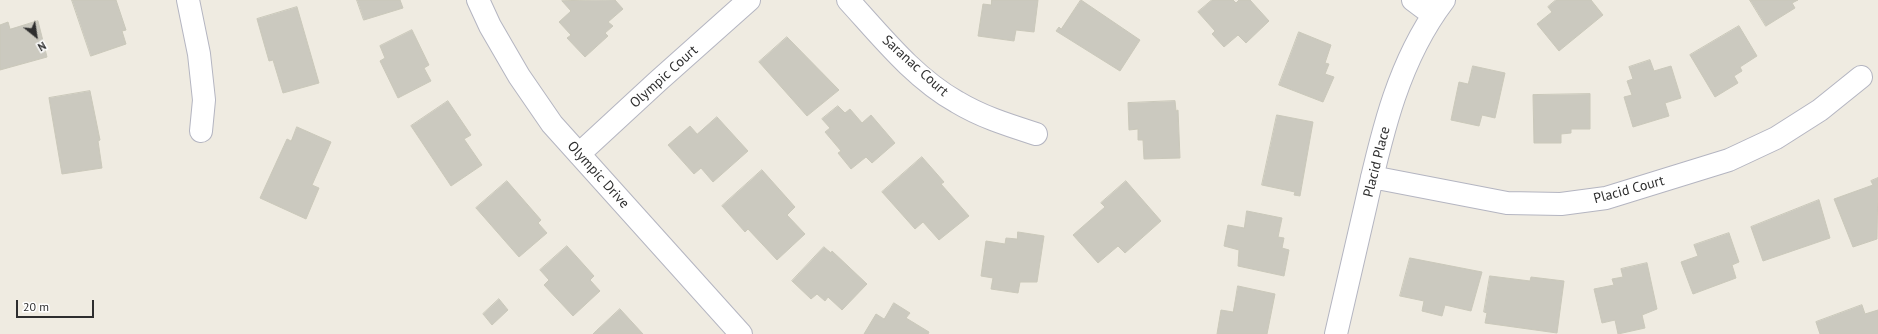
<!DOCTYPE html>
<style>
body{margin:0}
#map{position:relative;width:1878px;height:334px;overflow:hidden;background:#efebe1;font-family:"PT Sans",sans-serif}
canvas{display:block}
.north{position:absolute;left:16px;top:16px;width:40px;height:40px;-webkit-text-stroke:3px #fff;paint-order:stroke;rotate:150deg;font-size:11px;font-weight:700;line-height:16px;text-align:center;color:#2e2e2e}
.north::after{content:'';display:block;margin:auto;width:14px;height:18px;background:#2e2e2e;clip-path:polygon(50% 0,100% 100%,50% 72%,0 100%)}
.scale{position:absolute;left:16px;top:300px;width:78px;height:18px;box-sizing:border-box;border:2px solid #2e2e2e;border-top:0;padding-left:5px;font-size:12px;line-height:14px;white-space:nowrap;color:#2e2e2e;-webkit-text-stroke:3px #fff;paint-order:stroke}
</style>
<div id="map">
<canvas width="1878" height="334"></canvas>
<div class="north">N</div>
<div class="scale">20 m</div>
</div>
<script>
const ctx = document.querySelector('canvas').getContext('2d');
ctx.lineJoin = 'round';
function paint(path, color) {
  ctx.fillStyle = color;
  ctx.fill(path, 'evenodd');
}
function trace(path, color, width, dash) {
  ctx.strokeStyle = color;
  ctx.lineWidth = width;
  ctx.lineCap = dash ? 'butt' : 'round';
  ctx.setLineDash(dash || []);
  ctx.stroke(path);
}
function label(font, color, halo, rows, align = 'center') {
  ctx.font = font + ' "PT Sans",sans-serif';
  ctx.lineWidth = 3;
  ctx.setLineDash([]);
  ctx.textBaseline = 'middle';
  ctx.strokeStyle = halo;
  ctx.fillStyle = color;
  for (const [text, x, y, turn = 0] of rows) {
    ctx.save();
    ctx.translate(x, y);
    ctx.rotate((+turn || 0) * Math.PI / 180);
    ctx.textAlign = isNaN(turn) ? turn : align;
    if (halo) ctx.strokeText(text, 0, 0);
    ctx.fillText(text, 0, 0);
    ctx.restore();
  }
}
const building = new Path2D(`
 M72,0H116L126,30L122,31L126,44L91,56Z
 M357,0H400L403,8L364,20Z
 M615,0L623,9L608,22L613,26L605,33L608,36L585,57L567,38L571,35L559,22L571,11L562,1Z
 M992,0H1038L1034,32L1016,30L1014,41L978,36L983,4L991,5Z
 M1081,0L1140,40L1120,71L1056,31L1059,27L1061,29Z
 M1212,0H1233L1236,3L1239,0H1250L1269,21L1246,43L1238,35L1224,47L1212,34L1215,31L1198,12Z
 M1556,0H1591L1603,15L1559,51L1537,24L1552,12L1548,7Z
 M1750,0H1798L1792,3L1795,8L1766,26Z
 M297,7L319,83L283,93L273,60L269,61L257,19Z
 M38,21L47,57L0,70V25L8,22L10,29Z
 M1739,26L1757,56L1740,67L1742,71L1734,76L1738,83L1715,97L1690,55Z
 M412,30L429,65L424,68L431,81L398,98L380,61L385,58L380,46Z
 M1299,32L1331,45L1325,63L1329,64L1325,74L1334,77L1323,102L1279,85Z
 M787,37L839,90L807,116L759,62Z
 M1650,60L1654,71L1671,66L1681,98L1665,103L1669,116L1633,127L1624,97L1632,95L1627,81L1633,79L1629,67Z
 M1473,66L1505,73L1495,118L1482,115L1479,126L1451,120L1459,82L1468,84Z
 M90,91L100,140L98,141L102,168L62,174L49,98Z
 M1590,94V129H1571V133L1561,134V143H1534L1533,95Z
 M448,101L471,135L464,139L482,165L451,186L411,126Z
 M1175,101L1176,111L1178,110L1180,158L1144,159L1143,140H1138V129L1129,130L1128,103Z
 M838,106L845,113L850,109L862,123L871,115L895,143L872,163L866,157L851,169L838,153L841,151L825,132L830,128L822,119Z
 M1277,115L1313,122L1300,196L1294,195L1295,192L1262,185Z
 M717,117L748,151L713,182L701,168L694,174L668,145L690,126L697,134Z
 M297,127L331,142L312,185L319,188L306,219L260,198L287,139L291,141Z
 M922,157L944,182L941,184L969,216L939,240L923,222L915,229L882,192Z
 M762,170L795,207L787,215L805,234L777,260L748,229L745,232L722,206Z
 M1878,178L1877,239L1853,247L1834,199L1873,185L1871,181Z
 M507,181L541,220L538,223L547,233L519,257L476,208Z
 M1126,181L1161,221L1125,253L1118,246L1098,263L1073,235L1105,207L1101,203Z
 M1819,200L1830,238L1763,261L1751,227Z
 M1247,211L1282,218L1278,237L1284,238L1282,248L1289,250L1284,276L1238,266L1239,250L1224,246L1228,225L1244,228Z
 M1018,232L1044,236L1037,282H1020L1018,293L991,289L993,278L981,276L986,241L1005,244L1006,238L1017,239Z
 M1729,233L1739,262L1732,265L1736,278L1693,294L1681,262L1698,256L1694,245Z
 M567,246L594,276L590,280L600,291L573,316L544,285L549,280L540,270Z
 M824,247L831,253L832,251L867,284L842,310L828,297L825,301L817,294L811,299L792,281Z
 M1410,258L1482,272L1471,311L1445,305L1442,316L1422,311L1424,301L1400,296Z
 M1647,263L1657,309L1642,315L1645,328L1618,334L1615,320L1602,323L1594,289L1614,285L1612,279L1623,277L1621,269Z
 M1490,276L1530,281L1531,277L1564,281L1557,333L1485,323L1487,313L1484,312Z
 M1238,286L1275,294L1267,334H1217L1221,310L1233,312Z
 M499,299L508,310L492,325L483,314Z
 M894,303L910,313L906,318L929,332L928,334H864L876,314L884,319Z
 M1862,305L1865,314L1878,310V334H1820L1816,322Z
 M620,309L643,334H593L596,331Z`);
paint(building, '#cbc9bf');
trace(building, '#cac8ba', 1);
const minor = new Path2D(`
 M188,0L199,54L204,100L201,131
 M478,0L490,26L519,76L552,124L741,334
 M848,0C881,36 914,78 957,102C982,117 1008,125 1036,134
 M1413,0L1433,15
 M579,154L657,82L749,0
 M1372,177L1507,203L1561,204L1606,198L1729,160L1776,138L1820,110L1861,77
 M1336,334C1346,291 1356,247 1366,204C1382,132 1399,59 1444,0`);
trace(minor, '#b4b5c1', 24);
trace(minor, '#fff', 22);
label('14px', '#2e2e2e', '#fff', [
 ["Saranac Court",915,66,42],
 ["Olympic Court",664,77,-42],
 ["Placid Place",1377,162,-76],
 ["Olympic Drive",598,175,48],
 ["Placid Court",1629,190,-15]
]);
</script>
